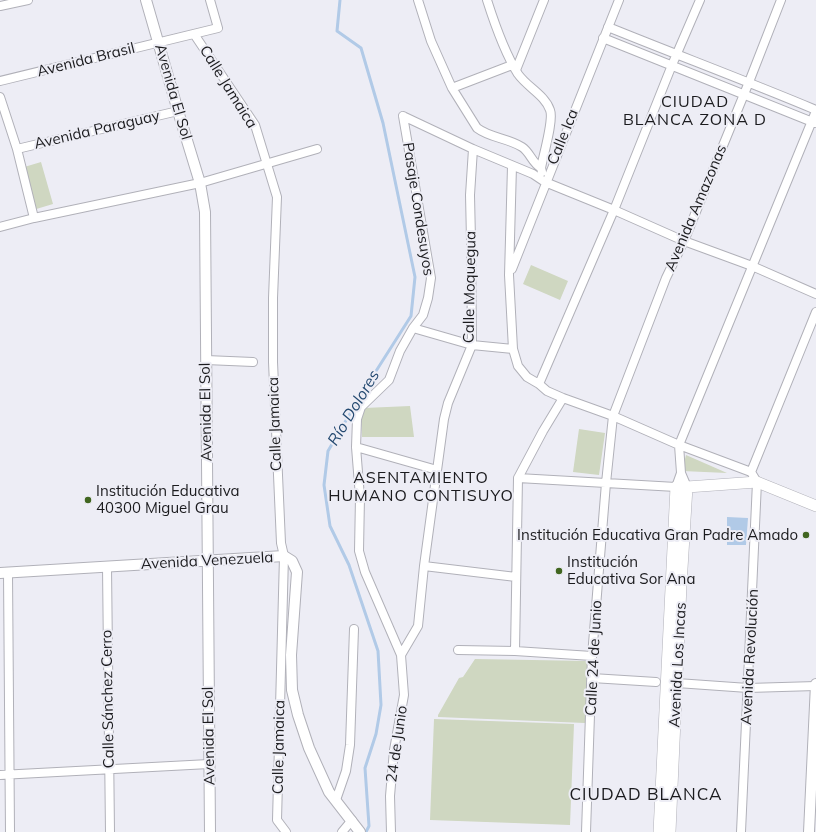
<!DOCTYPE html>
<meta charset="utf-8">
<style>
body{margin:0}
canvas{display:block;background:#ededf5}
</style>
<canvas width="816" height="832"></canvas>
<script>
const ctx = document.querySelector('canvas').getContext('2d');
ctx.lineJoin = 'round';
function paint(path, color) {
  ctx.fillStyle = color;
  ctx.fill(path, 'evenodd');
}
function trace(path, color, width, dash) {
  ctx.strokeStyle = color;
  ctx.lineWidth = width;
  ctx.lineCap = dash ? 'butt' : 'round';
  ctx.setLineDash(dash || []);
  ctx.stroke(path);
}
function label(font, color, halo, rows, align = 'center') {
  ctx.font = font + ' Mulish,sans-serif';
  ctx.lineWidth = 4;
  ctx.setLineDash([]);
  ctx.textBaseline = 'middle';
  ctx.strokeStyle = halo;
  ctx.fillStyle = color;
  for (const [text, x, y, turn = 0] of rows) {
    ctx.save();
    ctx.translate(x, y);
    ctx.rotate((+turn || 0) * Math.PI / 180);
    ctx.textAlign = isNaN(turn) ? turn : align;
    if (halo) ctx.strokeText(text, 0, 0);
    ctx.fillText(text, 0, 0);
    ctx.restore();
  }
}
paint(new Path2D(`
 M41,162L53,204L33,210L21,168Z
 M531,265L568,281L560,300L523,284Z
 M410,406L414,437H362L361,411L364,408Z
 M579,429L605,433L599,475L573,472Z
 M686,455L727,473L682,471Z
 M475,659L589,661L585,723L438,717V715L459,678L463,677Z
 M434,719L574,724L570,825L430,820Z`), '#cfd7c1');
paint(new Path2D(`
 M727,517L748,518L746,545H727Z`), '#b1cae7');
trace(new Path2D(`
 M340,0L337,31L361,48L383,123L415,277L411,316L364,390L328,451L324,485L330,526L349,565L378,651L381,705L376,734L365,768L369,826L366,832`), '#b1cae7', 3);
const minor = new Path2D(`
 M418,0L431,41L452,88L477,128C490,138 508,138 522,147C530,152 532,163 541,168
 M487,0C494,22 506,55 518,74C527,87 545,95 550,110C554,120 543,156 541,168L542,172
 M0,6L28,0
 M608,27C677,55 747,81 816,110
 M194,34L255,125L277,197L273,298V362L281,543L284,556L277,820L286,832
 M603,38L815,123
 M516,70L544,0
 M0,81L218,28L210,0
 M452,88L512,65
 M0,97L17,149L34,218
 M403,116L473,149L533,174L545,182L614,210L684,241L752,266L816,294
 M17,149L178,111
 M512,166L509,275L513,349L518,366L527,377L539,384L547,391L563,398L613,416L679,445L751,472L757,482L741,832
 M0,227L34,218L200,183L317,149
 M512,269L619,0
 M413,328L472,345L513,349
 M206,360L253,362
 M539,384L614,210L672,65L700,0
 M356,447L437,470
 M751,472L816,312
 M518,478L676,487L681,473
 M687,487L681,473L679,445L816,111
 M424,566L516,577
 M107,567L110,832
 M8,573L10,832
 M458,650L515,651L592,656
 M515,651L518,478L543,431L563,398
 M401,655L418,626L424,566L444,419L448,403L472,345L471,240L470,195L473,149
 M592,678L656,682
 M677,683L748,688L816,686
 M0,775L209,764
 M336,800L346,771L350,745L354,629
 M342,832L352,820
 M391,832L390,796L394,750L404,695L401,655L365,572L359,551L360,497L356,447L357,419L361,407L389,380L400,351L413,328L423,315L428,298L431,278L403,116
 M586,832L592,656L606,483L613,416L666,278L684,241L749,82L781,0`);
const tertiary = new Path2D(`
 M146,0L178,111L200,183L205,212L210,832
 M0,573L284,556L292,561L297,572L291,655L292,690L298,715L309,748L329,792L360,832
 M809,832L816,684`);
const secondary = new Path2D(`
 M659,832L676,487H687L757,482L816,506
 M670,832L681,585L687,487`);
trace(minor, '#b1b1b9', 10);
trace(tertiary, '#b1b1b9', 12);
trace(secondary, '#b1b1b9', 12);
trace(minor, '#fff', 8);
trace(tertiary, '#fff', 10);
trace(secondary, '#fff', 11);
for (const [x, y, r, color] of [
 [88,500,4,"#416620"],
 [806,535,4,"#416620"],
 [559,571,4,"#416620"]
]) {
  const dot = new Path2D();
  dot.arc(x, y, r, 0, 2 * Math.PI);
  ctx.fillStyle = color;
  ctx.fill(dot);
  trace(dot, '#ededf5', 1.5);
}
label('15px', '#1b1b1e', '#ededf5', [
 ["Avenida Brasil",86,60,-14],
 ["Calle Jamaica",228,87,58],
 ["Avenida El Sol",173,92,74],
 ["Avenida Paraguay",97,130,-13],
 ["Calle Ica",563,137,-68],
 ["Avenida Amazonas",696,208,-67],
 ["Pasaje Condesuyos",418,209,81],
 ["Calle Moquegua",470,287,-89],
 ["Avenida El Sol",206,412,-91],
 ["Calle Jamaica",275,424,-92],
 ["Avenida Venezuela",207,561,-3],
 ["Avenida Revolución",750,657,-87],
 ["Calle 24 de Junio",594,658,-87],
 ["Avenida Los Incas",678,665,-87],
 ["Calle Sánchez Cerro",108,699,-91],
 ["Avenida El Sol",209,736,-91],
 ["24 de Junio",397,744,-82],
 ["Calle Jamaica",279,747,-89]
]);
label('15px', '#1b1b1e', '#ededf5', [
 ["Institución Educativa",96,491],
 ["40300 Miguel Grau",96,508],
 ["Institución Educativa Gran Padre Amado",798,535,"right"],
 ["Institución",567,562],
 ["Educativa Sor Ana",567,579]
], 'left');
ctx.letterSpacing = '1px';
label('16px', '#1b1b1e', '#ededf5', [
 ["CIUDAD",695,102],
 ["BLANCA ZONA D",695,120],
 ["ASENTAMIENTO",421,478],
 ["HUMANO CONTISUYO",421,496]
]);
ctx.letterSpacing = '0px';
label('italic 16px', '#254a71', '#ededf5', [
 ["Río Dolores",354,408,-59]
]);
ctx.letterSpacing = '1px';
label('17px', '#1b1b1e', '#ededf5', [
 ["CIUDAD BLANCA",646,795]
]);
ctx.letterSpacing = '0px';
</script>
